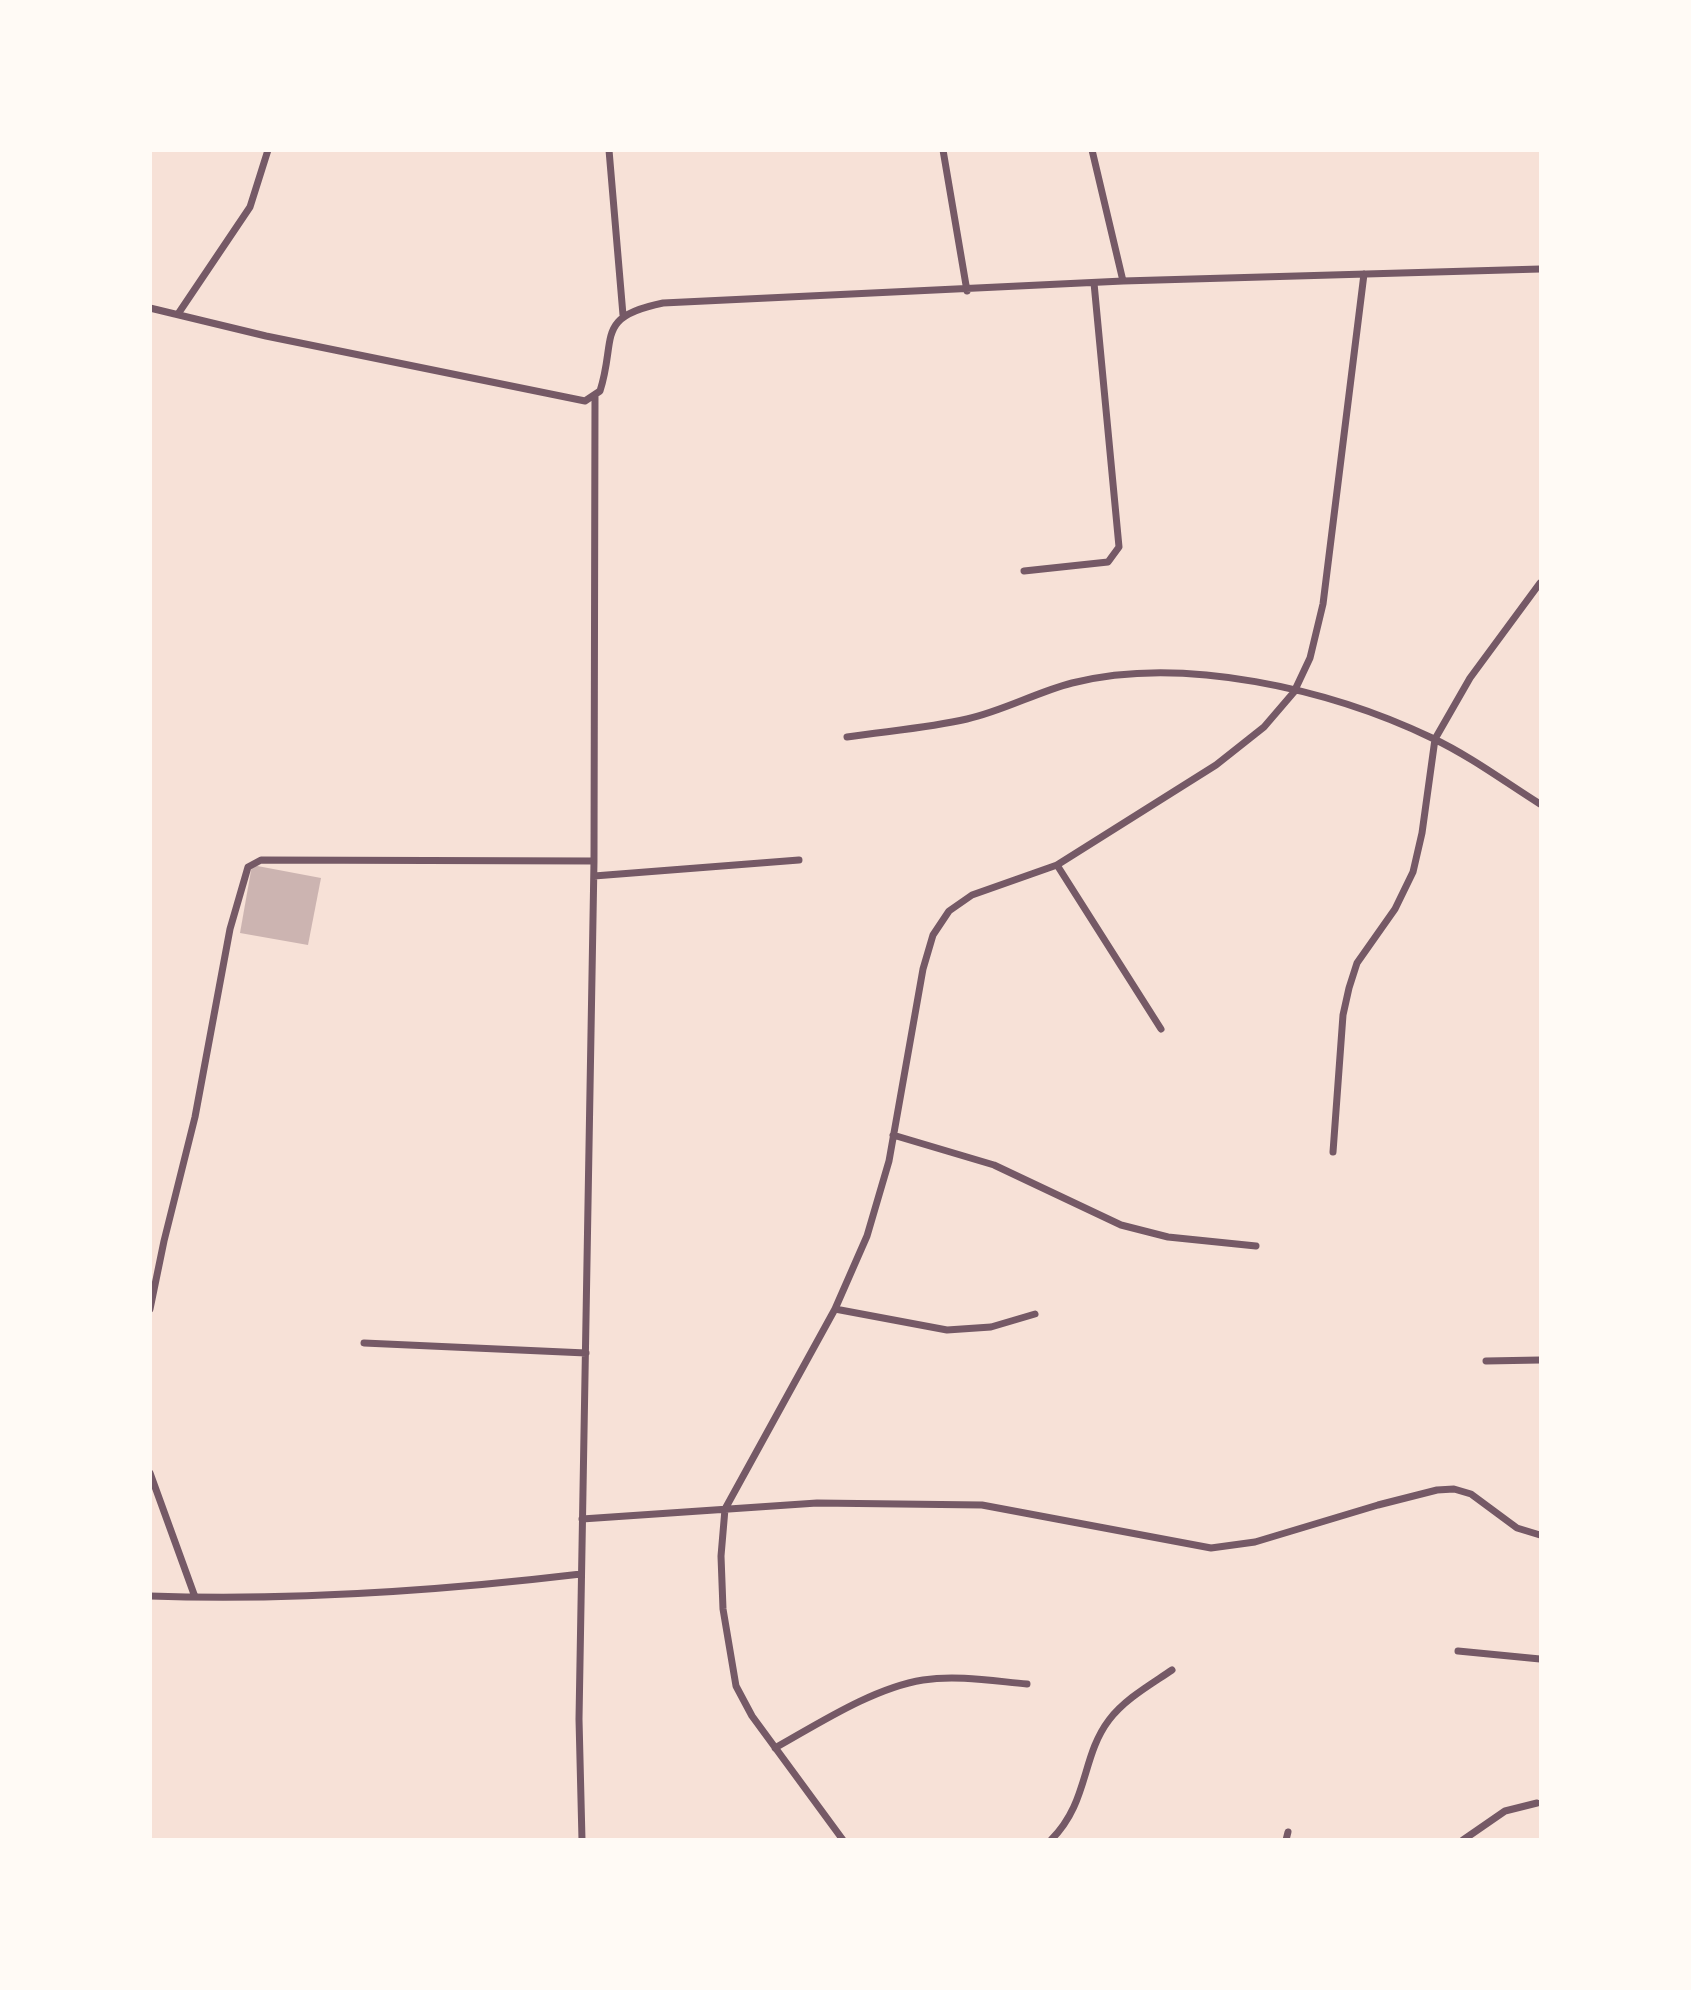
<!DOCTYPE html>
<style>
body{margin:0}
#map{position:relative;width:1691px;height:1990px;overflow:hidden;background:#f7e1d7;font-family:"Work Sans",sans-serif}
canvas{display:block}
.frame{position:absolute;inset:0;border:152px solid #fffaf5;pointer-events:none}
</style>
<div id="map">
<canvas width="1691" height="1990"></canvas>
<div class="frame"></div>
</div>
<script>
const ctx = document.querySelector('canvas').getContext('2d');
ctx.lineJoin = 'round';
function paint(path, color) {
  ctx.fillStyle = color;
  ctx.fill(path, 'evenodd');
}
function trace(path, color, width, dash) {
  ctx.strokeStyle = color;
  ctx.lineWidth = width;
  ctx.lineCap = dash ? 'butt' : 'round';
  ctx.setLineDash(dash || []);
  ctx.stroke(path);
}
paint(new Path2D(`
 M252,865L321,878L308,945L240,933Z`), '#ccb4b1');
trace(new Path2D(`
 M609,150L623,315
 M943,150L967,291
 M1092,150L1123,281
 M150,308L266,336L585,401L600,391C617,338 594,317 663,303L1123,281L1540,269
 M178,314L250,207L268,150
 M1024,571L1108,562L1119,547L1094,283
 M847,737C887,731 928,728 967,719C1003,711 1037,692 1072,683C1183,655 1330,689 1432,738C1470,756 1505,782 1540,804
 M1057,865L1161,1029
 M594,876L799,860
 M893,1135L994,1165L1121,1225L1168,1237L1256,1246
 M1333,1152L1343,1015L1349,988L1357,963L1395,909L1413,872L1422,833L1435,739L1470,678L1540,583
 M150,1309L164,1241L195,1117L230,929L248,867L261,860L594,861
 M835,1309L947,1330L991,1327L1035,1314
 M364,1343L586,1353
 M1486,1361L1540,1360
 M150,1473L195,1597
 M582,1519L817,1503L982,1505L1211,1548L1255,1542L1378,1505L1437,1490L1454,1489L1471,1494L1517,1528L1540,1535
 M150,1596C295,1601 438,1591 581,1574
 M1458,1651L1540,1659
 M775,1748C818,1724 873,1688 923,1680C957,1675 993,1681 1027,1684
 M582,1840L579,1719L594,861L595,396
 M843,1840L752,1716L736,1686L723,1609L721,1556L725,1509L835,1309L867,1236L889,1161L923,969L933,935L949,911L972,895L1057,865L1216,765L1264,727L1294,692L1310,658L1323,604L1364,274
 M1051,1840C1089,1802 1081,1757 1109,1720C1125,1699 1150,1685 1172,1670
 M1286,1840L1288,1832
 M1463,1840L1505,1811L1537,1803`), '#755966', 7);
</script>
